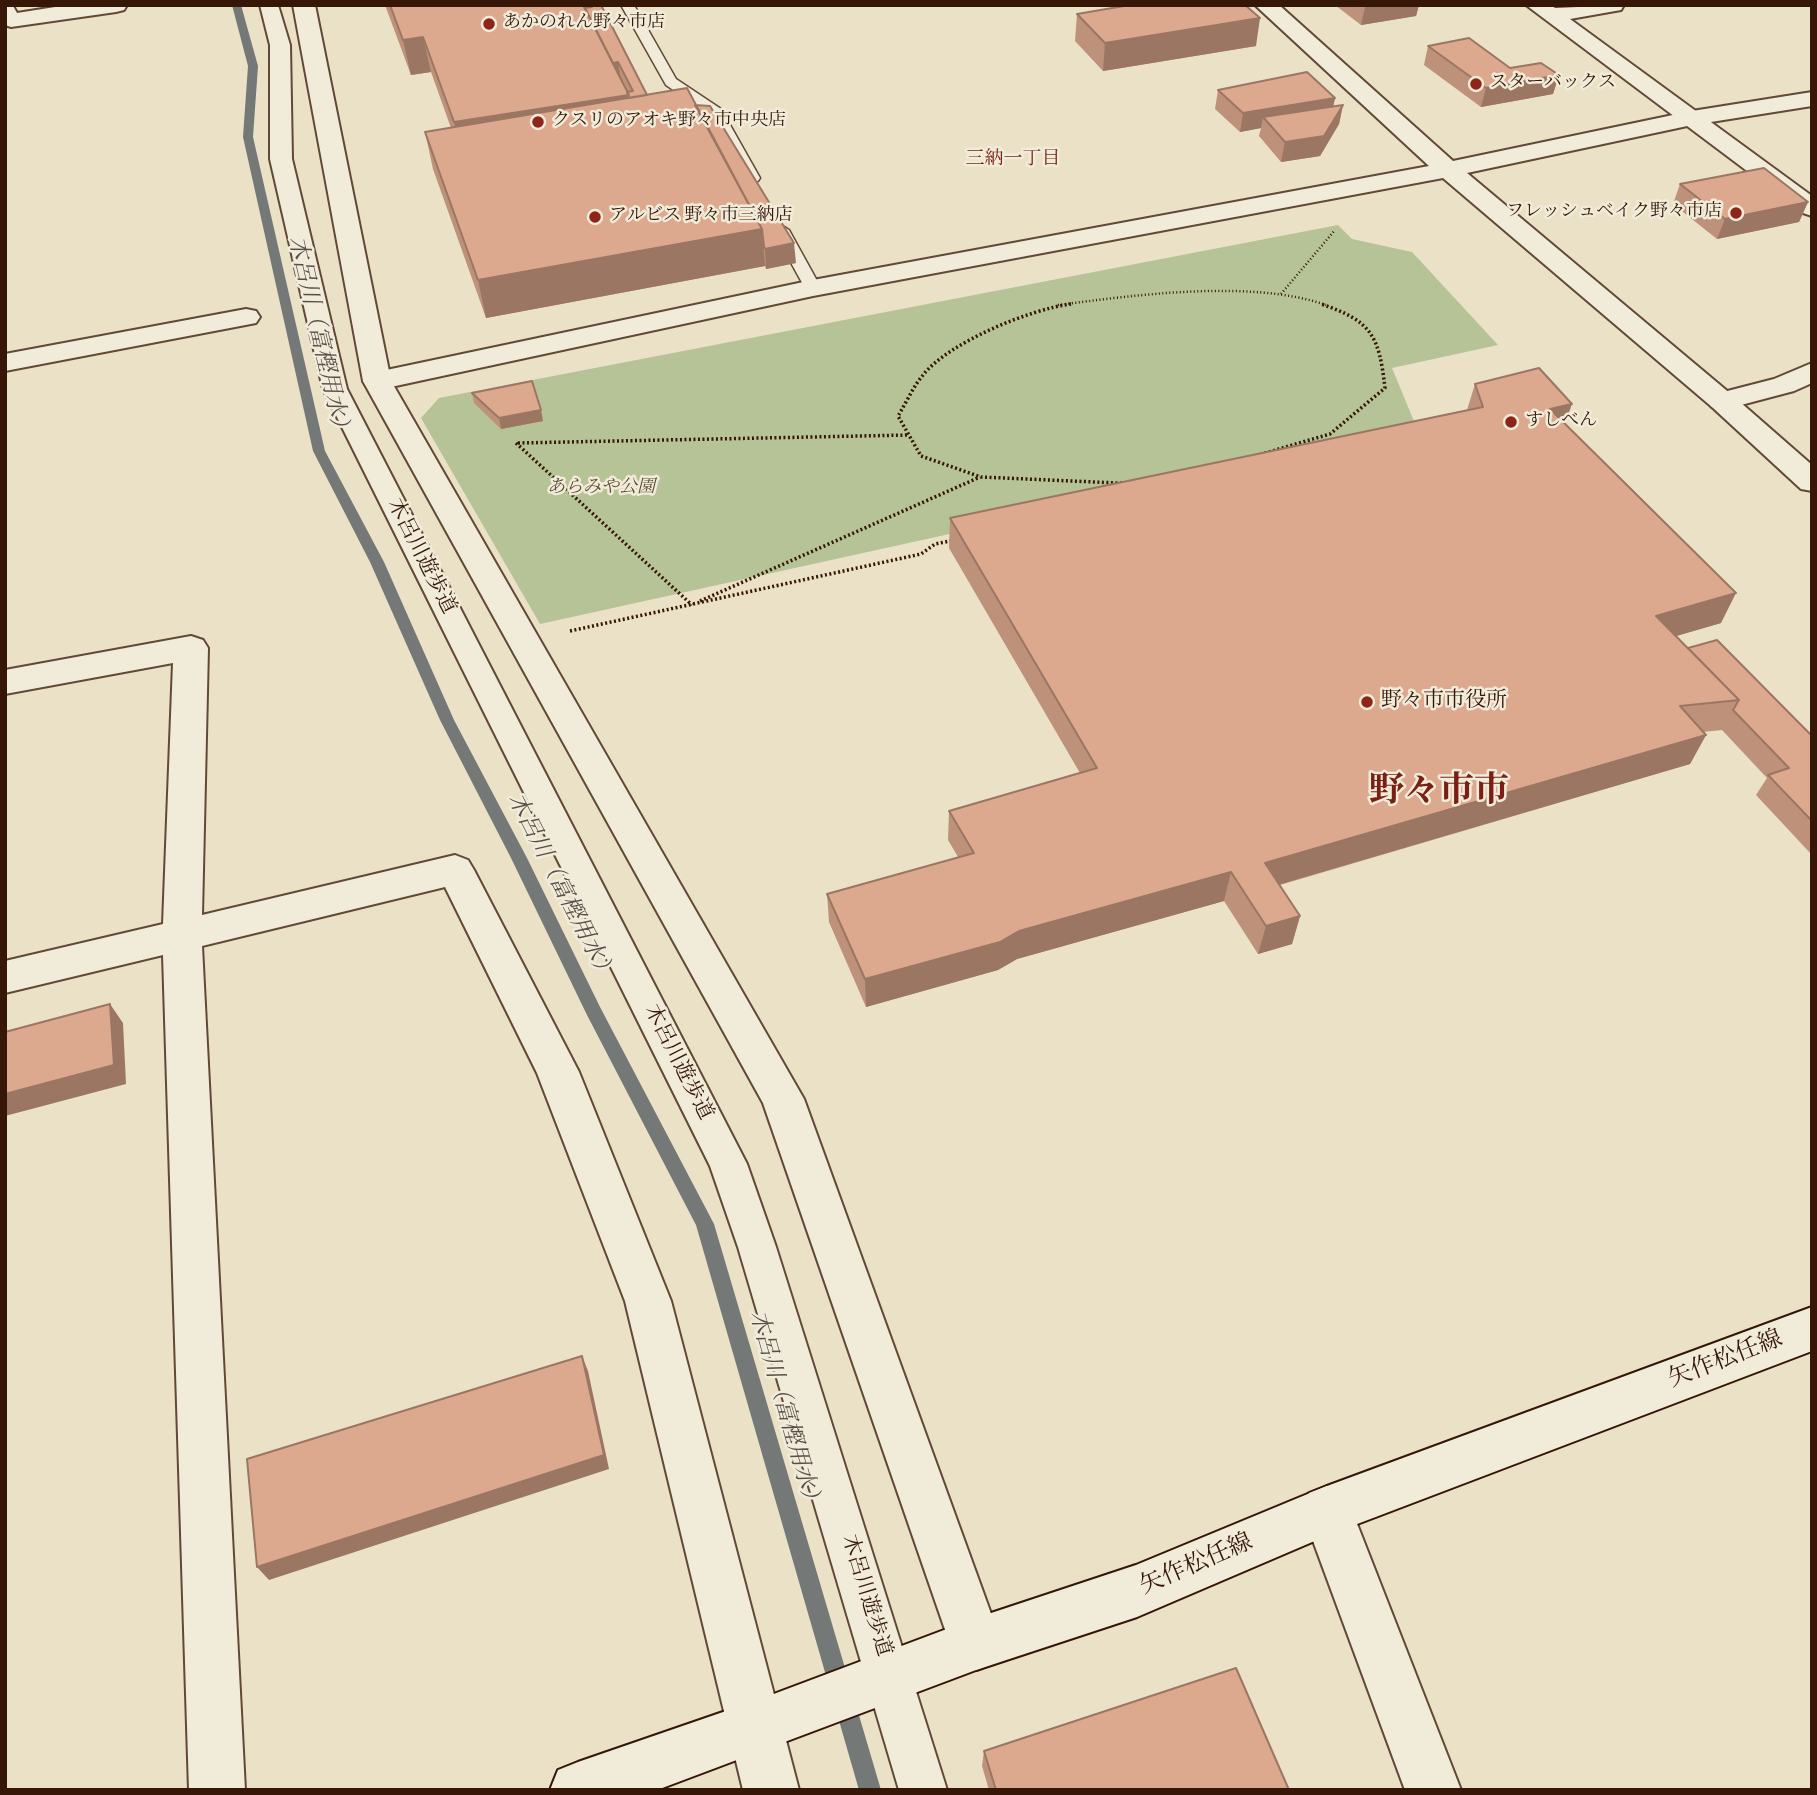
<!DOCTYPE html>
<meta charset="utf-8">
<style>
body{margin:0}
#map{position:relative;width:1817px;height:1795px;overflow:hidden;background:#eae1c6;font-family:Vollkorn,serif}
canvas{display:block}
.frame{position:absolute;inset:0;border:7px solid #351607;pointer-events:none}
</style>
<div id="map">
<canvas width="1817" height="1795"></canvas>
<div class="frame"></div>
</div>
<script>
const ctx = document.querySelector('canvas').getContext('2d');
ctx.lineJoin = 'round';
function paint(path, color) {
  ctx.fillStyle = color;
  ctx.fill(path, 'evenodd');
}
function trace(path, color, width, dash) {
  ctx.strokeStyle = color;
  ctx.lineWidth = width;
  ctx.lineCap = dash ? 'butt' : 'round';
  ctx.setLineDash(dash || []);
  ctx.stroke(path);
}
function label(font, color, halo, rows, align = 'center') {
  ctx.font = font + ' Vollkorn,"Noto Serif JP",serif';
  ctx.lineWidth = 5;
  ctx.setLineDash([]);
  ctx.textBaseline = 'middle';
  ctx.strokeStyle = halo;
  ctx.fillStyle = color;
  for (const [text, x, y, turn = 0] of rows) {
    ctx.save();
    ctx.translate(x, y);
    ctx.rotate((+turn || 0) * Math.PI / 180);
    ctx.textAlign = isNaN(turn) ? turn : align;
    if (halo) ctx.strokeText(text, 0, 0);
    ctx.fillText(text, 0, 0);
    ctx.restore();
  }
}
paint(new Path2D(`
 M1338,225L1352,239L1412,252L1498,345L1392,368L1418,431L540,624L421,418L439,398Z`), '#b5c397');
paint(new Path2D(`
 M232,5H241L258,66L253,137L325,451L384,562L454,720L527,858L600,1007L714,1224L881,1790H859L696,1225L587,1015L511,858L440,720L370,562L313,451L243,137L248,66Z`), '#747877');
const service = new Path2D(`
 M621,5H634L676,79L721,109L760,178L758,181H748L710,115L666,85Z
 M781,225L789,230L821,288L819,291H807L805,288L773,230Z`);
const pedestrian = new Path2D(`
 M260,5H278L290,45L292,159L347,389L747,1164L776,1247L947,1790H899L738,1247L710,1166L323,389L270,159V45Z`);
const minor = new Path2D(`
 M5,5L13,6L17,13L68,5H127L124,10L116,12L11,27L5,25Z
 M293,5H315L391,381L804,1099L1002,1644L995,1663L976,1670L957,1663L950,1644L763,1103L363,381Z
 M1526,5H1551L1555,8L1624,5L1621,10L1570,19L1812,196V216L1803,213Z
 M246,309L256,311L260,317L256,323L5,371V354Z
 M1812,363V383L1794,391L1722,410L1712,407L1707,401L1712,395L1774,379Z
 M191,636L203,640L208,648L202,915L455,855L468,860L474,870L579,1072L671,1301L799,1790H743L625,1301L537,1073L445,887L202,946L245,1790H189L163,955L5,993V961L163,924L173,663L5,694V670Z
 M1327,1486L1345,1493L1461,1790H1405L1302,1511L1309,1493Z`);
const tertiary = new Path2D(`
 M1255,5H1279L1453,161L1692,111L1812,92V106L1692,125L1467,173L1732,395L1812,465V491L1801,489L1712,407L1443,178L813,296L377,390L367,387L363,381L367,375L377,372L813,280L1429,166Z`);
const secondary = new Path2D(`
 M1812,1307V1351L1331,1534L1137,1617L976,1670L657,1790H550L558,1770L578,1762L755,1701L976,1618L1136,1565L1327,1486Z`);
trace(service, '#624937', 3);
trace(pedestrian, '#624937', 4);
trace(minor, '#624937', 4);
trace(tertiary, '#624937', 4);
trace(secondary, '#351607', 4);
trace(new Path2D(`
 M1281,294L1335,230
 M1058,305C1136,295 1251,279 1326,305`), '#351607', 2.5, [1, 2.5]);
trace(new Path2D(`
 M1071,304C1031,309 949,342 923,375C913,387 906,403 898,416L921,456L981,477L1140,484L1224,465L1330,434L1385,388C1379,336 1372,321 1321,304
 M516,443L692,605
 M518,443L909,435
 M700,601L980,477
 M570,631L921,554L935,544L955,540`), '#351607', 3.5, [2, 2.5]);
paint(service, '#f1ecda');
paint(pedestrian, '#f1ecda');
paint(minor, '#f1ecda');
paint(tertiary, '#f1ecda');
paint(secondary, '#f1ecda');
paint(new Path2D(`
 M385,5H583L585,8L584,5H601L647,95L695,104L796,263L766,269L765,266L486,318L433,169L425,132L451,128L431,72L411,75Z
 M1335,5H1419L1416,16L1361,25Z
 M1077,14L1256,46L1103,71L1075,41Z
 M1428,46L1510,68L1559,75L1553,94L1481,107L1424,65Z
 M1218,90L1335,98L1333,106L1343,105L1339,124L1320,156L1281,162L1259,136L1261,128L1240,132L1215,109Z
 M1680,184L1808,202L1799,222L1717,239L1673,204Z
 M1475,384L1565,424L1721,623L1676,636L1688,649L1812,736V855L1756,795L1767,778L1722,730L1703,732L1706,735L1690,764L1280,885L1300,916L1292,944L1258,954L1224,901L1017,959L998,970L866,1007L829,922L827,894L958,857L948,840L949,811L1080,773L949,548L950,518L1467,410Z
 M472,393L543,421L501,429L474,403Z
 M984,1751L1289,1790H989L982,1766Z`), '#be917a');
paint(new Path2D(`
 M1374,5H1419L1416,16L1361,25L1365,7Z
 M1260,18L1256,46L1103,71L1105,43Z
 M423,37L431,72L411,75L403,40Z
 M618,62L621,81L610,63Z
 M1559,75L1553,94L1481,107L1486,88Z
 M629,95L634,131L462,158L454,122Z
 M1335,98L1331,117H1263L1261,128L1240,132L1243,113Z
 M1343,105L1339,124L1320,156L1281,162L1285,142Z
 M1808,202L1799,222L1717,239L1725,219Z
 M762,229L765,266L486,318L478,280Z
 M794,243L796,263L766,269L765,249Z
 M1572,404L1561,434L1550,409Z
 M541,410L543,421L501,429L499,418Z
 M1736,593L1721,623L1642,646L1656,616Z
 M1706,735L1690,764L1257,891L1265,863Z
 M1231,872L1224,901L1017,959L998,970L866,1007L865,979L1019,931Z
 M1300,916L1292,944L1258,954L1266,926Z
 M110,1004L123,1023L126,1084L5,1116V1094Z
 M582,1356L588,1371L609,1469L269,1580L257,1567Z`), '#9b7663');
const building = new Path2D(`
 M390,5H583L629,95L454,122L423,37L403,40Z
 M591,5H601L647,95L629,98L627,92L633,91L618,62L613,63L585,8L592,7Z
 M1130,5H1245L1260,18L1105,43L1077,14Z
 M1469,38L1510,68L1541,63L1559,75L1486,88L1428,46Z
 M1307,72L1335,98L1243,113L1218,90Z
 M687,88L762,229L478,280L425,132Z
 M695,105L710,106L794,243L765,249L764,246L762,229Z
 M1343,105L1324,136L1285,142L1263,117Z
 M1764,168L1808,202L1725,219L1680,184Z
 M1539,368L1572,404L1550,409L1736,593L1656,616L1739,700L1680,706L1706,735L1265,863L1300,916L1266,926L1231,872L1019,931L1000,942L865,979L827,894L974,853L949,811L1097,768L950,518L1483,407L1475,384Z
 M532,381L541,410L499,418L472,393Z
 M1717,640L1812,736V821L1768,775L1789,768L1733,710L1739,700L1688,648Z
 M110,1004L114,1065L5,1094V1032Z
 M582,1356L604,1455L257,1567L247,1459Z
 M1236,1668L1289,1790H996L984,1751Z`);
paint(building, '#dda98e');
trace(building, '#9b7663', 2);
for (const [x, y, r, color] of [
 [489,24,7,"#8f2418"],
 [1476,84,7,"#8f2418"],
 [538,122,7,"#8f2418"],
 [1736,213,7,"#8f2418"],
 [595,217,7,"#8f2418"],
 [1511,422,7,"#8f2418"],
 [1367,702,7,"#8f2418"]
]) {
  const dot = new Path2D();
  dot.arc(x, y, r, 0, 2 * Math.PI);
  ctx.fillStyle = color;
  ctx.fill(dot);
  trace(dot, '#f1ecda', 2.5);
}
label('18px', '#351607', '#f1ecda', [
 ["あかのれん野々市店",503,24],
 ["スターバックス",1490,84],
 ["クスリのアオキ野々市中央店",552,122],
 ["フレッシュベイク野々市店",1722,213,"right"],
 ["アルビス 野々市三納店",609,217],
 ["すしべん",1525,422]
], 'left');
label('italic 18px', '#5b4a32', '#f1ecda', [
 ["あらみや公園",601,489]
]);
label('19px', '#7a1f14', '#f1ecda', [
 ["三納一丁目",1013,161]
]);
label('21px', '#351607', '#f1ecda', [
 ["木呂川遊歩道",420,557,63],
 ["木呂川遊歩道",677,1063,63],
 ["木呂川遊歩道",865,1596,73]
]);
label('21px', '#351607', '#f1ecda', [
 ["野々市市役所",1381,702]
], 'left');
label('italic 23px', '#5a4f48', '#f1ecda', [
 ["木呂川（富樫用水）",317,338,77],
 ["木呂川（富樫用水）",559,888,63],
 ["木呂川（富樫用水）",783,1411,74]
]);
label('24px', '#351607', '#f1ecda', [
 ["矢作松任線",1726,1361,-21],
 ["矢作松任線",1197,1566,-23]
]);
label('bold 35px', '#7a1f14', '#f1ecda', [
 ["野々市市",1439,795]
]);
</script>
